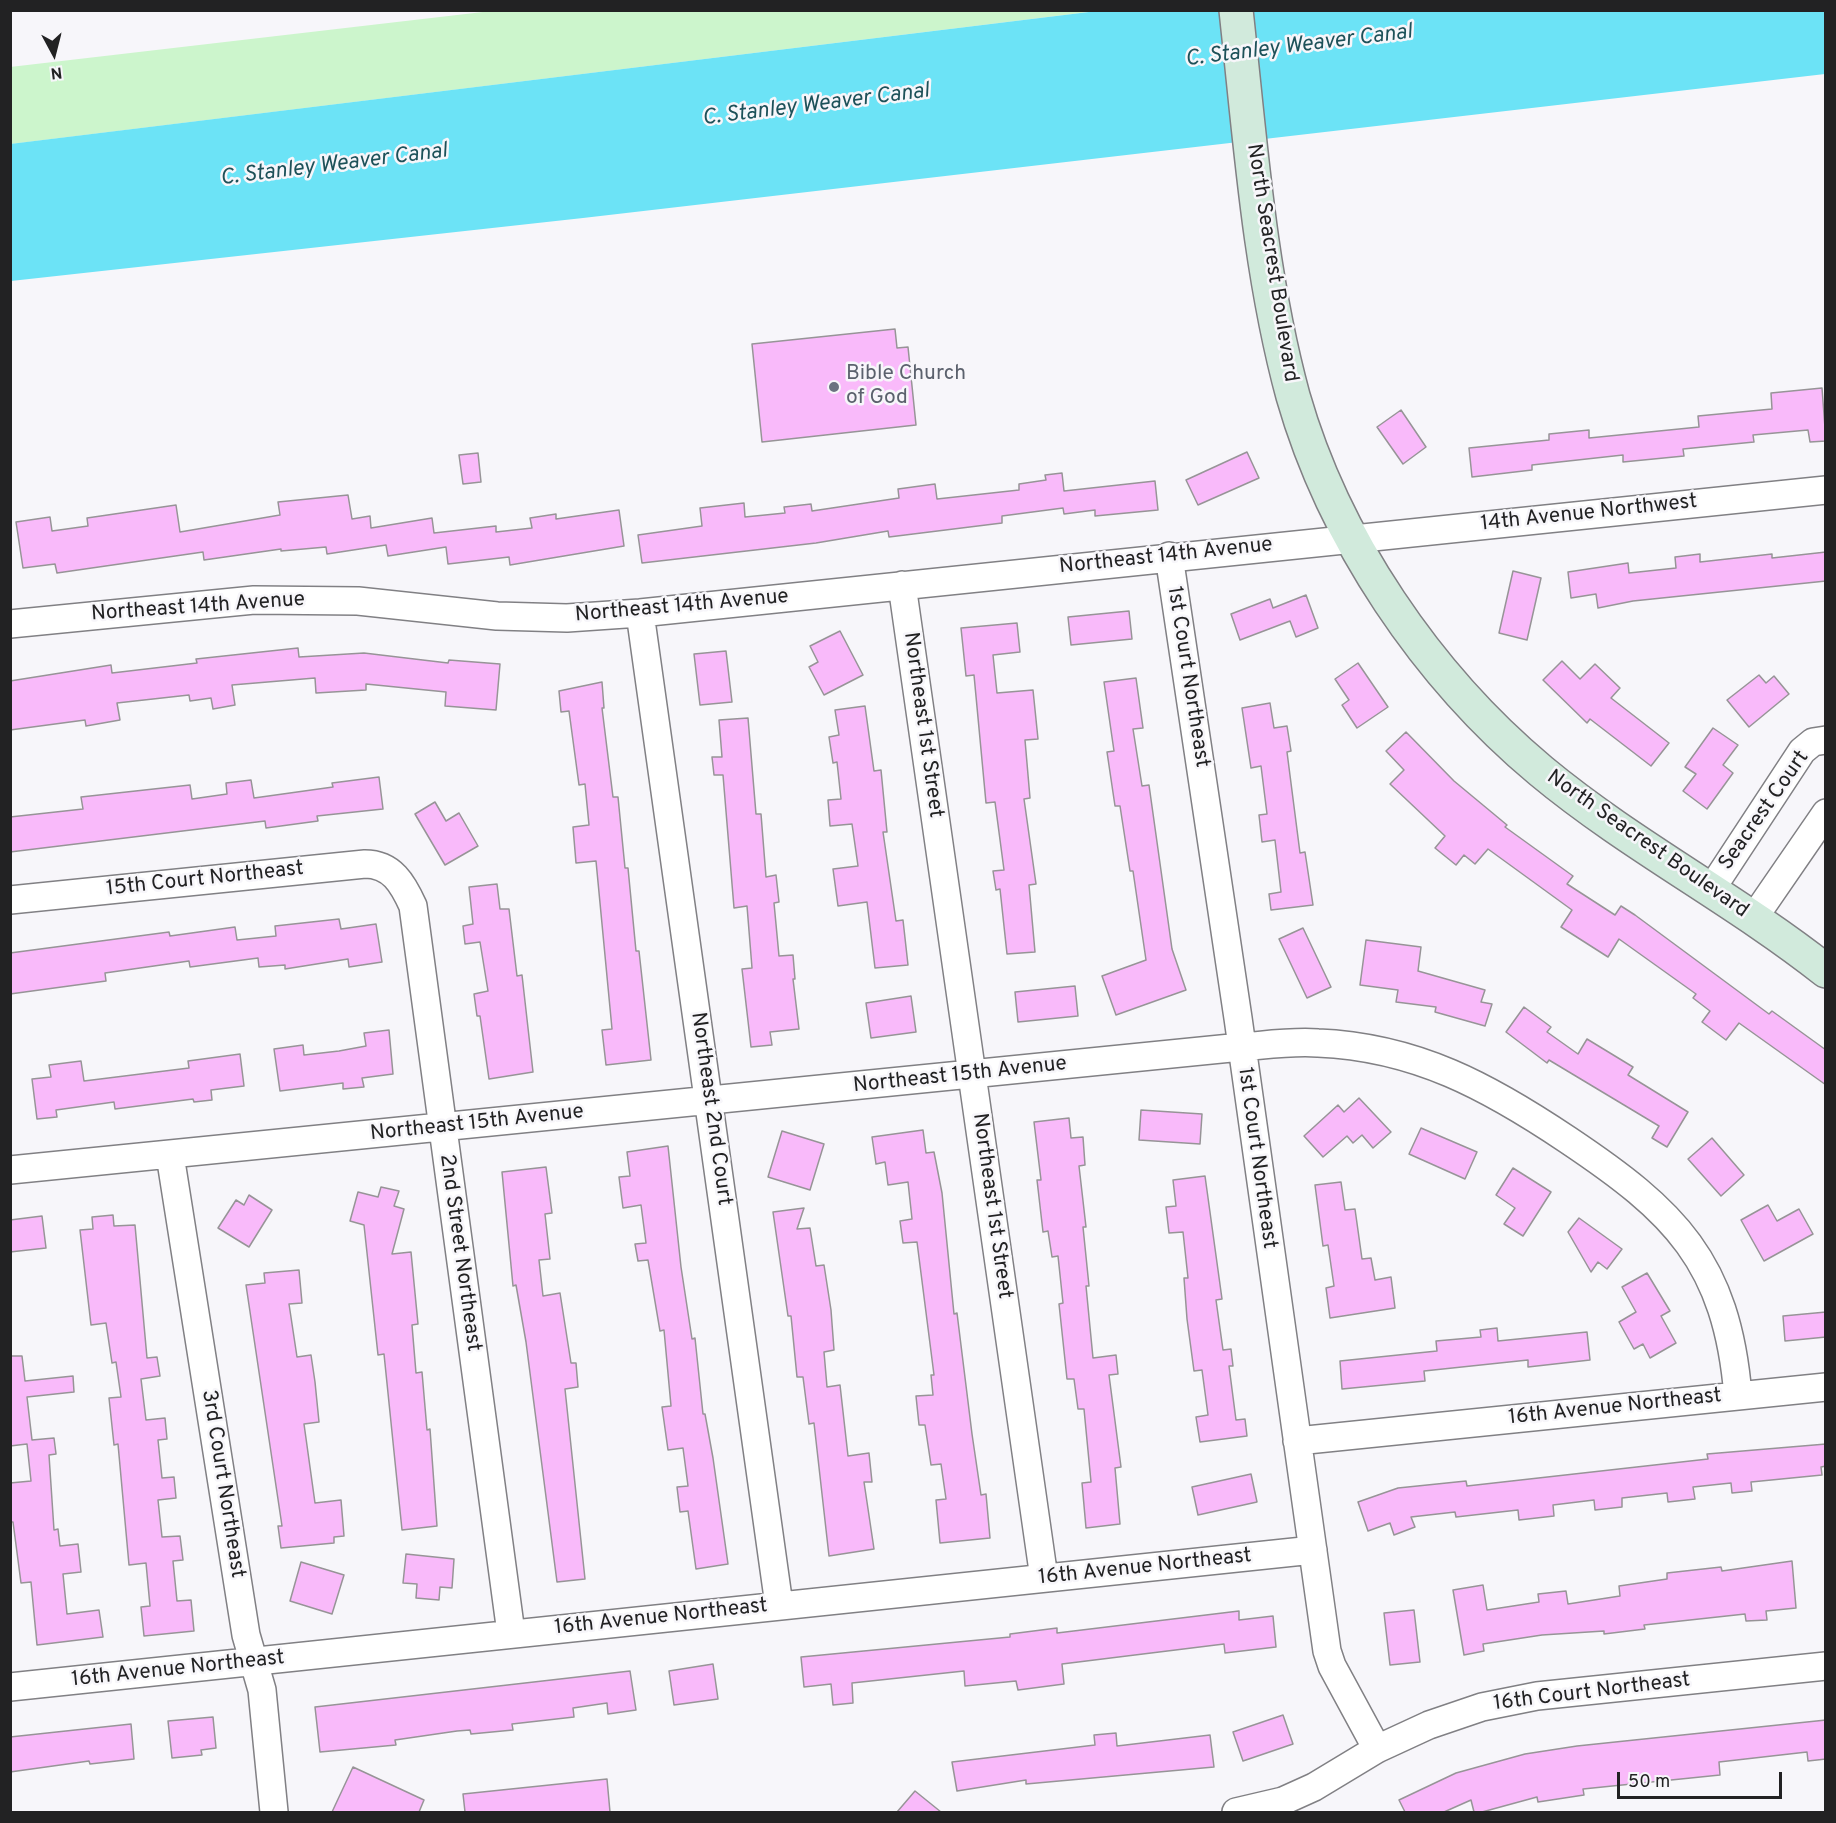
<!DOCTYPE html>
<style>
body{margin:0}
#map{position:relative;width:1836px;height:1823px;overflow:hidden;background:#f7f6fa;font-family:Overpass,sans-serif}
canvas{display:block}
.frame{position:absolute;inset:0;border:12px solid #222223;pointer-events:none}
.north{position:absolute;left:24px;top:24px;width:60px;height:60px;-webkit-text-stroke:4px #f7f6fa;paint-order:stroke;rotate:173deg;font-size:16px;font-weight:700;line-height:24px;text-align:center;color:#222223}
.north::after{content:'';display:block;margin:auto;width:21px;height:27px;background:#222223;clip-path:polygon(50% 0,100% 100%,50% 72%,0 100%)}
.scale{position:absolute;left:1617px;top:1772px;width:165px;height:27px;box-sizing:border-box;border:3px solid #222223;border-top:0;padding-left:8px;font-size:18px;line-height:21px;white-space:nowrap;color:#222223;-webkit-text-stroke:4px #f7f6fa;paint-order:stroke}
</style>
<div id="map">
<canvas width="1836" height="1823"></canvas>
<div class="frame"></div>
<div class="north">N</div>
<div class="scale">50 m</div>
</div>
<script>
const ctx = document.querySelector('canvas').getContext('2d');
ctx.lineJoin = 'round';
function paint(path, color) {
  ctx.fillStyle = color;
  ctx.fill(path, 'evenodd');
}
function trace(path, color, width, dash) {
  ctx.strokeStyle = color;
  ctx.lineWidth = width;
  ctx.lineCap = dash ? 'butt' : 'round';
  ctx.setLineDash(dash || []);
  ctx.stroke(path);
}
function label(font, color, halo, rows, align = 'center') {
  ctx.font = font + ' Overpass,sans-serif';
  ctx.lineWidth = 5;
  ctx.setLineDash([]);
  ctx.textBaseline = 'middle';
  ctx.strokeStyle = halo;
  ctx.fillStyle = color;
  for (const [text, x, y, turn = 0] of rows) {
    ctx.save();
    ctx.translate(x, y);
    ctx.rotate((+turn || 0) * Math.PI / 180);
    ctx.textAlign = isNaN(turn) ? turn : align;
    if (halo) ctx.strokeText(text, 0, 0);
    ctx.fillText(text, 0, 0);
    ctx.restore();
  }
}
paint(new Path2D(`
 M500,10L1097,11L11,144L10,67Z`), '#ccf5cc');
paint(new Path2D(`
 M1097,11H1825V74L583,218L11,281L10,144Z`), '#6ce3f6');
const building = new Path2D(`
 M895,329L897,348L908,347L916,425L762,442L752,344Z
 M1822,388L1826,441L1810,442L1808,430L1753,435L1754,442L1683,449L1684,456L1623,462V455L1532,465V470L1472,477L1469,448L1549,440V434L1589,430V438L1699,427L1698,416L1772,409L1771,393Z
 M1401,410L1426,447L1403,464L1377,427Z
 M1247,452L1259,478L1198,505L1186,480Z
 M478,453L481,482L463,484L459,455Z
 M1062,473L1064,491L1155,481L1158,510L1095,516V510L1064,514L1063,508L1002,516V523L889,537L888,531L816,543L642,563L638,535L702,526L700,508L744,503L745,517L785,513L784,507L811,504L812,511L899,498L898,489L935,484L937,499L1019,490V484L1046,480L1045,475Z
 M348,495L352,519L370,516L371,528L432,518L434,533L496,526V532L532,528L530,518L556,514V519L619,510L624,546L510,565L509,557L448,564L446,547L388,556L386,545L327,554L326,547L281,551V549L204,560L203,552L57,573L55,564L23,568L16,522L50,517L52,531L88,526L87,518L176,505L180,532L280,515L278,502Z
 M1826,552V581L1633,601L1598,608L1596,594L1571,598L1568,572L1628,563L1629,573L1676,568L1675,557L1700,554V562L1772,554V558Z
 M1513,571L1541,578L1527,640L1499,633Z
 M1306,595L1318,628L1296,637L1290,621L1240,640L1231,614L1270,599L1273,608Z
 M1129,611L1132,639L1071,645L1068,617Z
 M1017,623L1020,652L993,655L997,693L1033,690L1038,739L1025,740L1030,798L1024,799L1036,884L1029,885L1035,952L1007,954L1000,889L996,890L993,871L1004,870L995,802L986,803L974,675L966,676L961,628Z
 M840,631L863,675L824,695L809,667L818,662L810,646Z
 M298,648L299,657L364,653L448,663L449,660L500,664L496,710L445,706L446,692L366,684V690L316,693L315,678L232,685L235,705L213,709L211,698L190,701L189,695L117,703L120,720L86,726L85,720L10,730V681L111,665L112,673L197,663L196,659Z
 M726,651L732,702L700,705L694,654Z
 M1562,661L1580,679L1595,664L1620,688L1611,698L1669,743L1651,766L1590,719L1587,723L1543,680Z
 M1358,663L1388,707L1357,728L1342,705L1349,700L1335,679Z
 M1759,675L1766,683L1774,676L1789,694L1749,727L1727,700Z
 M1136,678L1143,728L1133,729L1142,786L1149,785L1172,949L1186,990L1116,1015L1102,976L1146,960L1133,871H1130L1120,806H1115L1107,752L1114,751L1104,682Z
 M602,682L604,708H602L613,797H618L625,868H628L636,951H639L651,1060L606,1065L602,1030L612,1029L596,861L576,863L573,827L589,825L585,784L579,785L569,711L561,712L559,691Z
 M1270,703L1274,728L1287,726L1291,751L1287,752L1300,853L1305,852L1313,905L1271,910L1269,894L1281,892L1275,840L1262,842L1259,815L1267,814L1261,766L1251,768L1242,708Z
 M865,706L874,771L881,770L887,832H883L896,921L903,920L908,965L875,968L867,902L838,906L833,869L858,866L852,824L830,826L828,800L841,799L837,762L833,763L829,737L839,735L835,710Z
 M748,718L756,814H761L766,877L776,875L779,902L774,903L779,956L793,955L795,979H793L799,1029L770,1032L772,1045L751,1047L742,969L752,968L747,906L734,908L723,775H714L712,757H722L719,720Z
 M1713,728L1738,745L1723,765L1733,773L1707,809L1683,791L1696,774L1685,767Z
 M1406,732L1454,781L1507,825L1505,827L1573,876L1567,884L1615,915L1621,906L1635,915L1769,1014L1772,1011L1826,1050V1085L1739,1023L1726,1040L1702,1022L1710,1011L1693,998L1696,994L1619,939L1608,957L1561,927L1572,910L1488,849L1475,864L1464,855L1456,865L1435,848L1445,836L1390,784L1404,770L1386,751Z
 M379,777L383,809L317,816L318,821L266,828L265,821L10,852V817L83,809L81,797L190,785L192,799L227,794L226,783L251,780L254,798L333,787L332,783Z
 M435,802L446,821L459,813L478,846L445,865L415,814Z
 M497,884L500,909H509L517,976L522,975L533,1072L489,1079L480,1016H477L474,994L488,991L480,942L465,944L463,926L473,924L469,887Z
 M339,919L341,929L376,924L382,962L349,967L348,959L285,969V965L259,967L258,958L190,967L189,961L105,973L106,981L10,994V953L169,932L170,936L235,927L237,940L276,936L275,926Z
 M1303,928L1331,987L1307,998L1279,939Z
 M1366,940L1421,947L1418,971L1485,990L1481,1002L1492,1004L1485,1026L1435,1012L1436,1007L1396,1002L1398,990L1360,985Z
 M1075,986L1078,1016L1018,1022L1015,992Z
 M911,996L916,1032L871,1038L866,1003Z
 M1524,1007L1551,1027L1547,1032L1578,1054L1587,1039L1633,1067L1628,1075L1688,1112L1667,1147L1652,1138L1659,1126L1549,1060L1547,1063L1506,1032Z
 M389,1030L393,1074L362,1078L364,1087L343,1089V1083L280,1091L274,1049L303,1045L304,1055L339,1051L366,1046L364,1033Z
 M240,1054L244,1086L211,1090L212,1100L194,1102L193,1099L115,1109L114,1102L56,1110L57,1117L37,1119L32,1079L51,1077L49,1065L81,1061L84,1081L189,1068L188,1061Z
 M1359,1098L1391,1132L1373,1148L1362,1135L1353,1143L1347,1136L1323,1157L1304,1136L1338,1105L1344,1112Z
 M1141,1110L1202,1114L1200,1144L1139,1140Z
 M1069,1118L1071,1138L1083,1137L1085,1165L1079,1166L1086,1227H1083L1089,1286H1086L1093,1358L1116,1355L1118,1374L1109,1375L1121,1467L1115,1468L1120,1524L1086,1528L1082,1483L1091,1482L1084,1409H1078L1074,1379H1067L1059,1304L1063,1303L1058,1256L1052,1257L1048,1231L1043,1232L1037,1180H1041L1034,1122Z
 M1421,1128L1477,1152L1465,1179L1409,1154Z
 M923,1130L926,1153L934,1152L942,1193L954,1314L957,1313L972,1434L981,1495L986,1494L990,1538L940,1543L936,1500L946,1499L941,1464L931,1465L925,1425H919L916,1396L933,1395L931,1375H934L917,1242L903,1243L900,1221L912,1219L908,1182L888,1185L885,1162L876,1164L872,1137Z
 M782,1131L824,1144L810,1190L768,1177Z
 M1712,1138L1744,1175L1721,1196L1688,1159Z
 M668,1146L681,1267L692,1339L695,1338L703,1414H705L713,1458L728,1564L696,1569L688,1511L680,1512L677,1487L688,1486L683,1448L668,1450L662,1407L671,1406L664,1330L660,1331L648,1260L638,1261L635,1244L646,1243L641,1205L623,1208L619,1177L630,1176L627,1152Z
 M546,1167L552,1213L545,1214L550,1259L539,1260L543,1296L560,1293L571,1363H576L578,1387L565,1389L585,1579L557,1582L526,1342L516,1285L513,1286L502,1172Z
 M1513,1168L1551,1192L1523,1236L1504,1224L1515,1208L1496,1195Z
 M1205,1176L1222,1299L1216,1300L1223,1350L1231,1349L1233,1366H1229L1236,1420L1245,1419L1247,1436L1200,1442L1196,1417L1208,1415L1202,1370L1194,1371L1187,1319L1184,1278H1188L1183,1232L1169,1233L1166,1207L1176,1206L1173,1180Z
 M1341,1182L1345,1210L1355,1209L1362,1259L1371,1258L1375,1280L1391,1277L1395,1308L1330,1318L1326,1288L1334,1286L1328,1245L1323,1246L1315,1185Z
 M381,1187L399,1191L394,1206L404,1209L392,1254L411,1252L418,1324L412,1325L416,1373L422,1372L427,1430L430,1429L437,1526L402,1530L384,1354L378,1355L364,1225L350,1221L358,1192L378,1197Z
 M249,1195L272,1210L249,1247L218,1228L236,1200L244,1205Z
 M1768,1205L1777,1221L1799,1209L1813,1234L1764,1261L1741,1220Z
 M804,1208L797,1229L810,1228L816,1266L824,1265L831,1310L834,1350L824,1352L827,1387L840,1385L848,1456L869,1453L872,1482H864L874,1549L829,1556L814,1423L809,1424L803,1377H797L791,1316H788L773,1212Z
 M113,1215L114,1226L135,1225L147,1358L157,1357L160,1376L141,1379L146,1420L165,1418L167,1439L158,1440L162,1478L174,1477L176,1498L158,1500L162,1537L180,1536L183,1560L173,1561L177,1601L191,1600L194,1631L144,1636L141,1607L150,1606L146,1563L129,1565L118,1444L114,1445L109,1398L121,1397L116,1362L112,1363L106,1323L91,1325L80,1230L93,1229L92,1217Z
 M42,1216L46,1248L10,1252V1220Z
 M1579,1218L1622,1249L1607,1269L1598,1262L1591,1272L1568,1232Z
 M299,1270L302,1303L289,1304L297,1357L311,1355L315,1382L319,1422L304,1424L315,1503L341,1500L344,1536L334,1537V1543L281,1548L278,1526H282L246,1285L265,1283L264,1273Z
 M1647,1273L1670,1311L1661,1316L1676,1343L1650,1358L1643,1344L1634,1349L1619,1322L1636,1312L1622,1287Z
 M1826,1312V1337L1785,1341L1783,1316Z
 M1497,1328L1498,1341L1587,1332L1590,1360L1528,1367V1360L1424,1371L1425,1381L1342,1389L1340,1361L1437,1351L1436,1341L1481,1337L1480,1330Z
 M10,1356H22L25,1381L73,1376L74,1392L27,1397L32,1440L54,1438L56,1454L49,1455L54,1530L58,1529L60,1546L78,1544L81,1572L63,1574L67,1614L99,1610L103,1637L37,1645L31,1582L21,1583L13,1522H10V1483L31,1481L27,1444L10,1446Z
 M1826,1444V1466L1821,1467L1822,1475L1751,1482L1752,1491L1732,1493L1731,1483L1693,1487L1695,1499L1668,1502L1667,1493L1622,1498V1507L1595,1510L1594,1500L1553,1505L1554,1516L1519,1520L1518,1510L1456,1517L1455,1512L1411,1517L1415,1527L1394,1535L1390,1523L1368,1531L1358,1502L1398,1488L1466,1481L1467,1486L1708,1459L1707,1454Z
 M1251,1474L1257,1502L1198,1515L1192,1487Z
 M406,1554L454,1559L452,1588L440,1587L439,1600L416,1598L417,1584L403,1583Z
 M1792,1561L1796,1608L1766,1611L1767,1620L1746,1621L1745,1614L1644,1625L1645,1629L1604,1634V1631L1542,1635L1483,1644L1484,1651L1464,1655L1453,1590L1483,1585L1487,1610L1539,1602L1538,1594L1566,1591L1568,1604L1620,1596L1619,1586L1667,1579V1573L1721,1567L1722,1571Z
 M301,1562L344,1575L332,1614L290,1601Z
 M1414,1610L1420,1662L1390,1665L1384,1613Z
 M1239,1611V1620L1273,1616L1276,1647L1225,1653L1224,1644L1062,1664L1064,1684L1018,1690L1016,1681L965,1686L964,1671L852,1683L853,1703L833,1705L831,1684L804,1687L801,1657L1010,1637V1634L1057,1628V1633Z
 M713,1664L718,1699L674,1705L669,1671Z
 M630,1671L636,1710L608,1714L607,1703L573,1708L574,1717L512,1724L513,1730L471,1734L470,1730L457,1731L395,1740L396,1745L320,1752L315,1707Z
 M1283,1715L1293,1744L1243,1761L1233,1732Z
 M213,1717L216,1748L201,1750L202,1755L172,1758L168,1721Z
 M1826,1720V1759L1808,1761L1807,1752L1719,1762L1720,1775L1583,1789L1584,1795L1538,1802L1537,1797L1482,1812H1474L1471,1800L1444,1812H1405L1399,1800L1456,1773L1525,1754L1577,1746Z
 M131,1724L134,1759L90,1764L89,1761L10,1772V1737Z
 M1116,1733L1117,1746L1210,1735L1214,1767L1026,1784V1780L957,1791L952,1762L1095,1745L1094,1735Z
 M353,1767L424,1800L419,1812H332Z
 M607,1779L610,1812H465L463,1794Z
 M915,1791L941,1812H897Z`);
paint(building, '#f9bafa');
trace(building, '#979497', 1.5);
const street = new Path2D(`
 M1169,556L1238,1018L1327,1651L1332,1666L1377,1749
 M902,585L1044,1578
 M640,613L779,1605
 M10,624L254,600L358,601L497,616L567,618L640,613L1826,490
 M1710,891L1802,751L1813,742L1826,740
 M10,900L365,864C392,864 403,884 413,906L511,1633
 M1753,919L1826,813
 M170,1155L246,1635L262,1690L274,1812
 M10,1170L1241,1047C1266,1045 1292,1041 1318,1043C1416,1047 1489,1087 1568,1140C1674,1211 1727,1261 1738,1396
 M1297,1441L1826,1387
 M10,1687L1313,1550
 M1236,1812L1283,1801L1314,1787L1377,1749L1429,1725L1482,1707L1537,1696L1826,1666`);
const secondary = new Path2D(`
 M1236,10C1250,138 1259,271 1293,396C1334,539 1427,676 1541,771C1630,845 1735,899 1826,971`);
trace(street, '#818084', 30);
trace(secondary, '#818084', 36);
trace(street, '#fff', 27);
trace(secondary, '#d1eadc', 33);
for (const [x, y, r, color] of [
 [834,387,6,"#6b7280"]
]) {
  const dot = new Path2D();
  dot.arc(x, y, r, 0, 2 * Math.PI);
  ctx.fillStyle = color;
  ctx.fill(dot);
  trace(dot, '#f7f6fa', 2);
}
label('21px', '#222223', '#f7f6fa', [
 ["North Seacrest Boulevard",1271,263,81],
 ["14th Avenue Northwest",1589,514,-6],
 ["Northeast 14th Avenue",1166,557,-6],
 ["Northeast 14th Avenue",682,607,-5],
 ["Northeast 14th Avenue",198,608,-4],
 ["1st Court Northeast",1187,677,81],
 ["Northeast 1st Street",922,725,82],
 ["Seacrest Court",1765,811,-55],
 ["North Seacrest Boulevard",1647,845,35],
 ["15th Court Northeast",205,880,-6],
 ["Northeast 15th Avenue",960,1076,-6],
 ["Northeast 2nd Court",710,1109,82],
 ["Northeast 15th Avenue",477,1124,-6],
 ["1st Court Northeast",1256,1158,82],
 ["Northeast 1st Street",991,1206,82],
 ["2nd Street Northeast",459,1253,82],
 ["16th Avenue Northeast",1615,1408,-6],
 ["3rd Court Northeast",222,1484,81],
 ["16th Avenue Northeast",1145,1568,-6],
 ["16th Avenue Northeast",661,1618,-6],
 ["16th Avenue Northeast",178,1670,-6],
 ["16th Court Northeast",1592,1693,-7]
]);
label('21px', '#5b616d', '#f7f6fa', [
 ["Bible Church",846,375],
 ["of God",846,399]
], 'left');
label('italic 22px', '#1d5159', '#f7f6fa', [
 ["C. Stanley Weaver Canal",1299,47,-7],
 ["C. Stanley Weaver Canal",816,106,-7],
 ["C. Stanley Weaver Canal",334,166,-7]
]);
</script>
